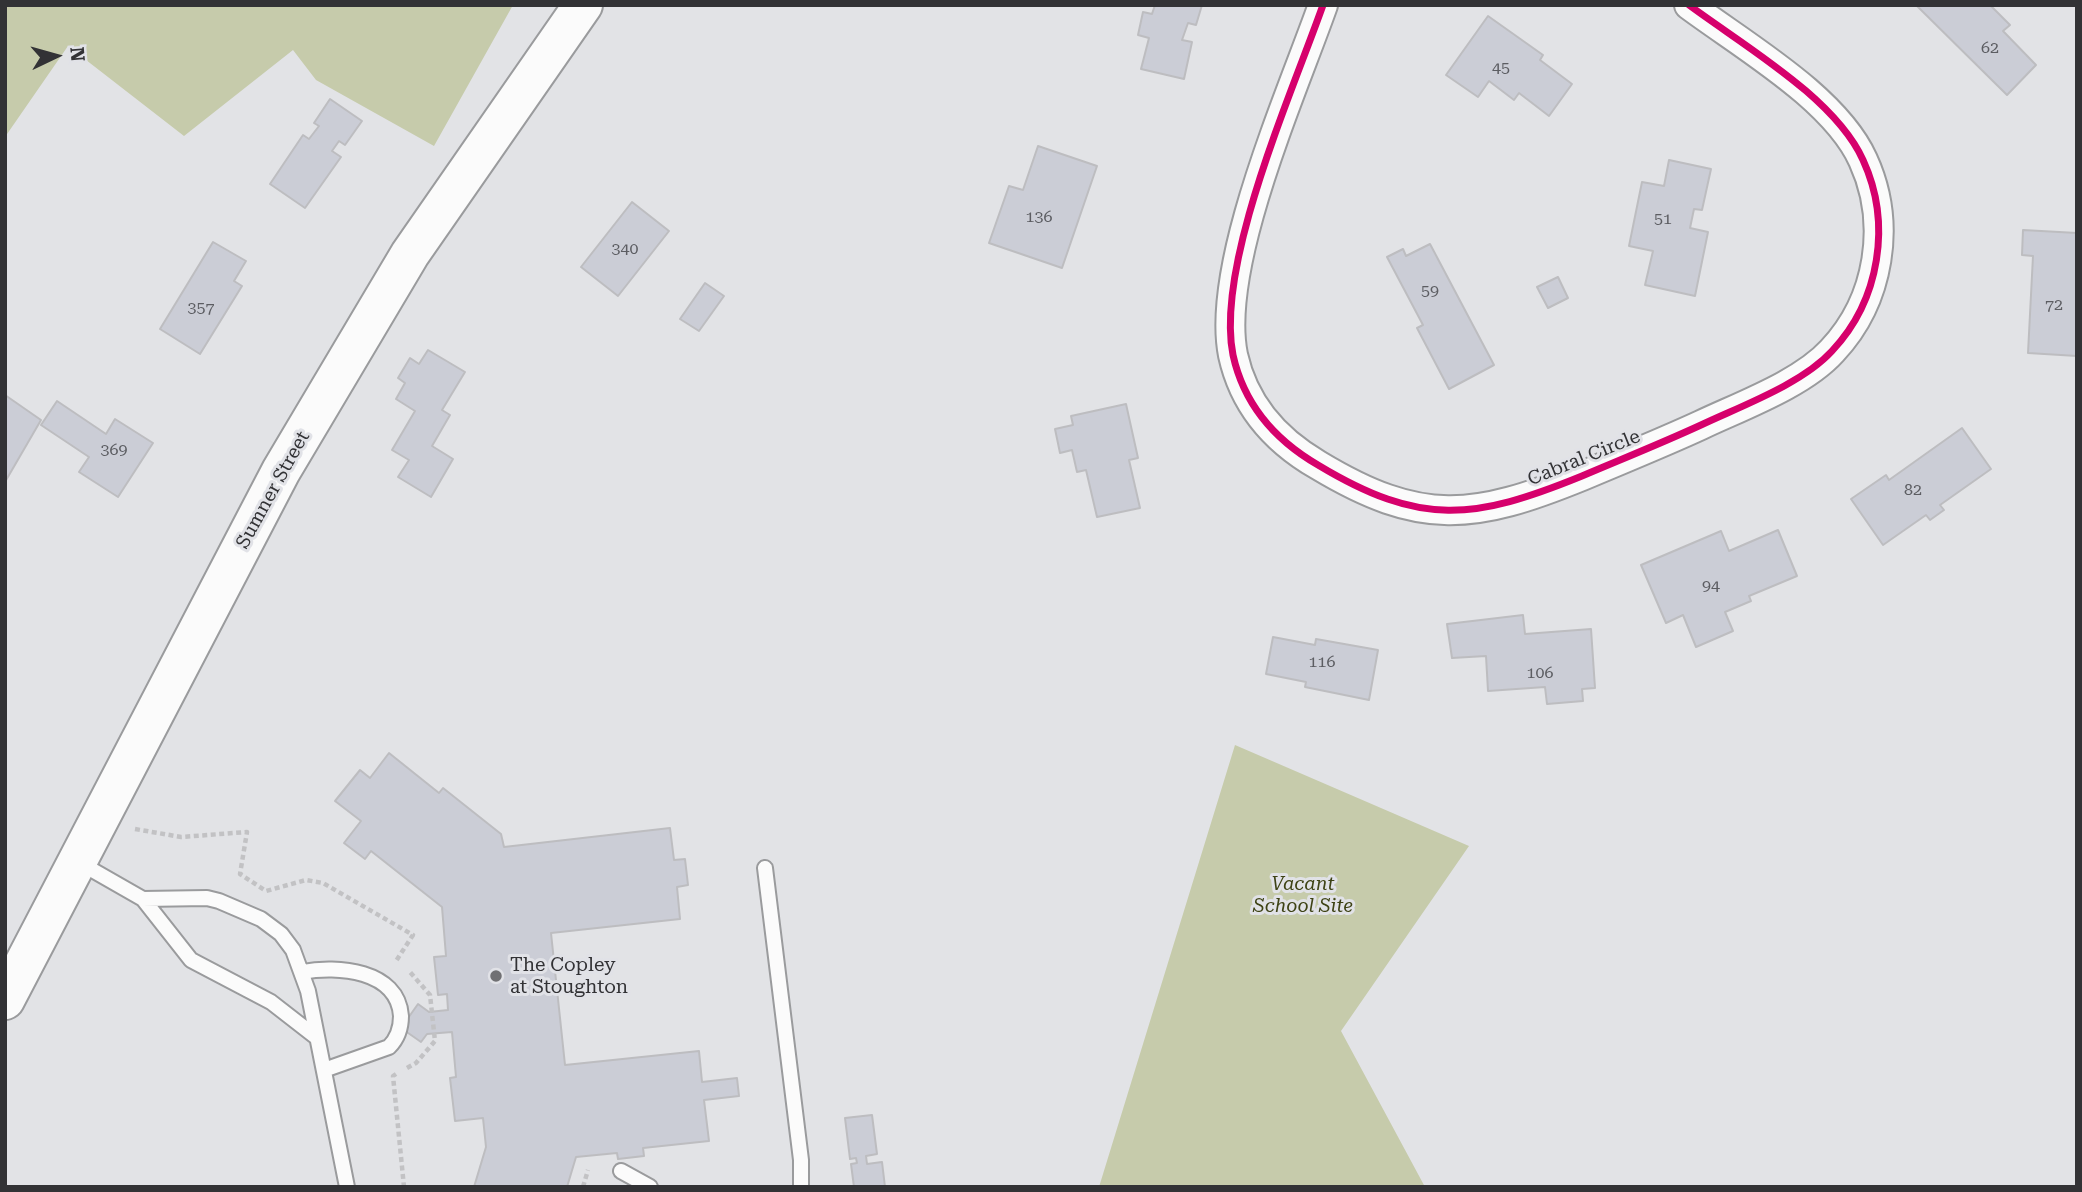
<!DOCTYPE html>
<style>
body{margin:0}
#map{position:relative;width:2082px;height:1192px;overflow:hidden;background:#e2e3e6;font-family:"Roboto Serif",serif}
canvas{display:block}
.frame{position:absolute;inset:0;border:7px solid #323235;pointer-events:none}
.north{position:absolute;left:21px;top:21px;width:70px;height:70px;-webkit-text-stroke:5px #e1e2e7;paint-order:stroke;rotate:85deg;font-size:19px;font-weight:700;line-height:28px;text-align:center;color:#323235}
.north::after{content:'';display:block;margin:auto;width:24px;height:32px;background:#323235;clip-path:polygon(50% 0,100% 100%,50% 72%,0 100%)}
</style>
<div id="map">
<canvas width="2082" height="1192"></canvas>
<div class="frame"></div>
<div class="north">N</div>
</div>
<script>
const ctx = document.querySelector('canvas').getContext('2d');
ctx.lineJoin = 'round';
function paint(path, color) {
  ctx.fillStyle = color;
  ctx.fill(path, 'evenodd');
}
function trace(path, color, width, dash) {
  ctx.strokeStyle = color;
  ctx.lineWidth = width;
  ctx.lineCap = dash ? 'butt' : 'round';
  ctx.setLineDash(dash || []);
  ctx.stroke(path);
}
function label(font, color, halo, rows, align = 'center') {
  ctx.font = font + ' "Roboto Serif",serif';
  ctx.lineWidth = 6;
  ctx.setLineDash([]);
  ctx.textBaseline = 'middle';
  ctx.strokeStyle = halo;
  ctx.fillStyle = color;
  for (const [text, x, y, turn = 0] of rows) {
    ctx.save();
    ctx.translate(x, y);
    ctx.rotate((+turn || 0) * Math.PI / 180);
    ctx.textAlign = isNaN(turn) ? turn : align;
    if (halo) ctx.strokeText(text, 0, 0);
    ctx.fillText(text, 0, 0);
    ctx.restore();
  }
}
paint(new Path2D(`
 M5,5H513L434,146L316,80L293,50L184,136L68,46L5,137Z
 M1235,745L1469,846L1341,1031L1425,1187H1099Z`), '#c6cbab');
const building = new Path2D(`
 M1155,5H1202L1196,25L1188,23L1182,40L1192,42L1184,79L1141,69L1149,38L1138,35L1143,12L1152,14Z
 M1916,5H1990L2010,25L2003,31L2036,65L2007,95Z
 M1488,16L1543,55L1540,60L1572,84L1549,116L1519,93L1514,100L1489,81L1478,97L1446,75Z
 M330,99L362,121L345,145L339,141L332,151L341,157L305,208L270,184L303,135L309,139L319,126L314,123Z
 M1038,146L1097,166L1062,268L989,243L1009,186L1023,190Z
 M1669,160L1711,169L1702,210L1694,209L1690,228L1708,232L1695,296L1645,285L1653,251L1629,246L1642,182L1664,186Z
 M632,202L669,231L618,296L581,267Z
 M2023,230L2077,233V356L2028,353L2033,256L2022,255Z
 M213,242L246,261L234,281L242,286L200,354L160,329Z
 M1430,244L1494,365L1449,389L1417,328L1423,325L1387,257L1403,249L1406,256Z
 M1558,277L1568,298L1548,308L1537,287Z
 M705,283L724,296L699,331L680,319Z
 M428,350L465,372L442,410L450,415L432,446L453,459L431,497L398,477L409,460L392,450L415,411L396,399L405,383L398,378L410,358L419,364Z
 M5,395L41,420L5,482Z
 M57,401L106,434L115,419L153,443L118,497L79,472L89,457L41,425Z
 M1126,404L1138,458L1129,460L1140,508L1097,517L1086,470L1077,472L1072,450L1060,453L1055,429L1073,425L1071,416Z
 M1962,428L1991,469L1940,505L1944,510L1930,520L1926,515L1883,545L1851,499L1886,475L1889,480Z
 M1778,530L1797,576L1749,596L1751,601L1725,612L1733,631L1696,647L1683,615L1666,623L1641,565L1721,531L1729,551Z
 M1523,615L1525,634L1591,629L1595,688L1582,689L1583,701L1547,704L1545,687L1488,691L1486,656L1452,658L1447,624Z
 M1273,637L1315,645L1316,639L1378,650L1369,700L1305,687L1306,682L1266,674Z
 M389,753L439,793L443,788L501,834L504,847L670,828L674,860L685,859L688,885L677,887L680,919L551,933L565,1065L699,1051L702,1082L737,1078L739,1096L704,1100L709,1141L643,1148L644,1156L618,1159L617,1153L576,1157L567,1187H474L486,1147L483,1118L455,1121L450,1078L456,1077L452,1032L427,1034L421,1042L401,1028L418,1004L429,1012L448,1010L447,994L438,995L434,957L446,956L442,907L371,851L365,859L344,843L361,821L335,801L360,770L370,778Z
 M872,1115L877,1154L866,1156L867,1164L882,1162L885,1187H854L851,1164L857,1163L856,1158L850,1159L845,1118Z`);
paint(building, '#cbcdd6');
trace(building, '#bdbdc0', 2);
const lane = new Path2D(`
 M80,863L143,899L191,960L271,1002L316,1037
 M765,868L801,1160V1187
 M143,899L207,898L219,901L261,919L281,934L293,950L308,991L347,1187
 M302,972C337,965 398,970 401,1016C401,1028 397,1039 389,1047L324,1070
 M621,1171L650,1187`);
const street = new Path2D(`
 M1323,5C1292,93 1215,265 1233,355C1244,405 1275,440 1318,465C1421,527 1474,520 1582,476C1622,459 1662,443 1701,425C1741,406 1802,384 1832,351C1880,300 1892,223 1863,160C1835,98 1744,46 1689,5`);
const secondary = new Path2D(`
 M5,1000L281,471L410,254L583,5`);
trace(lane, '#9a9b9d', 18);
trace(street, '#9a9b9d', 32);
trace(secondary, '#9a9b9d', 42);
trace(new Path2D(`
 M135,829L181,837L247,832L240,874L266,891L306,880L323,883L413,935L396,961
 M407,1068L416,1063L435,1041L430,995L410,972
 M396,1074L393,1076L404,1187
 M583,1187L588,1170`), '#c2c2c4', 4.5, [5, 3.5]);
trace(lane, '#fbfbfb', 14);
trace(street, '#fbfbfb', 28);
trace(secondary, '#fbfbfb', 38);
trace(new Path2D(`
 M1323,5C1292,93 1215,265 1233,355C1244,405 1275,440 1318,465C1421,527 1474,520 1582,476C1622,459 1662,443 1701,425C1741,406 1802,384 1832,351C1880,300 1892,223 1863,160C1835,98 1744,46 1689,5`), '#d6006c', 7);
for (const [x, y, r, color] of [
 [496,976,7,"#707073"]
]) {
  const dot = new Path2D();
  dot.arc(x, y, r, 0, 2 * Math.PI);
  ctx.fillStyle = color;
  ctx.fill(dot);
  trace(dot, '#e1e2e7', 2.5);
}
label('16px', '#5c5d62', null, [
 ["62",1990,48],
 ["45",1501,68],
 ["136",1039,217],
 ["51",1663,219],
 ["340",625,249],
 ["59",1430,291],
 ["72",2054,305],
 ["357",201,308],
 ["369",114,450],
 ["82",1913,490],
 ["94",1711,586],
 ["116",1322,662],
 ["106",1540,673]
]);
label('19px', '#323235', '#e1e2e7', [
 ["Cabral Circle",1584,458,-22],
 ["Sumner Street",273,490,-61]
]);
label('italic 19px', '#3e4315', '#e1e2e7', [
 ["Vacant",1303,884],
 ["School Site",1303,906]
]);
label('19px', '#323235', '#e1e2e7', [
 ["The Copley",510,965],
 ["at Stoughton",510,987]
], 'left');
</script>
